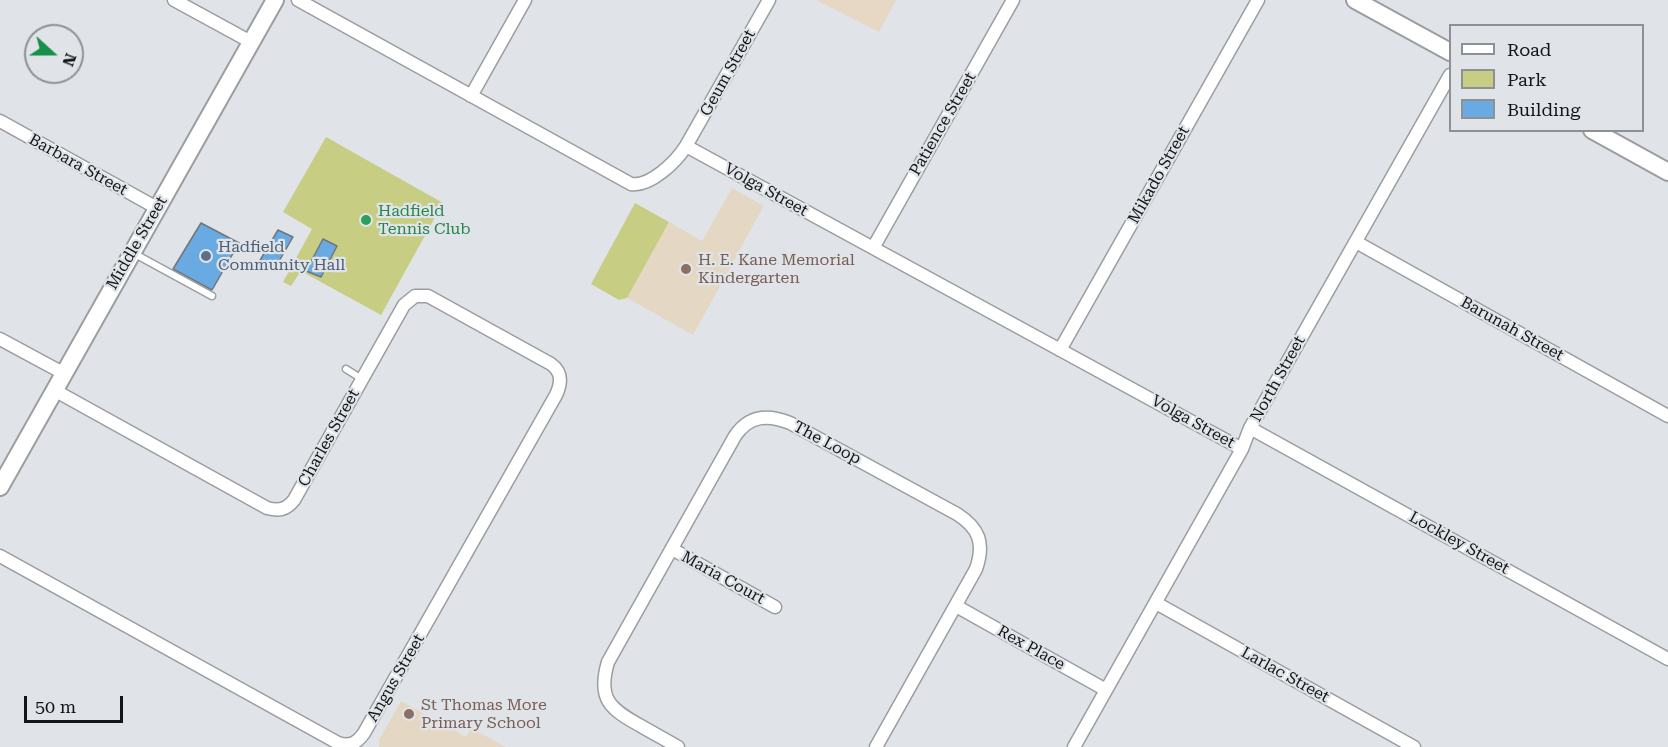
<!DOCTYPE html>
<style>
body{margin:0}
#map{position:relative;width:1668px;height:747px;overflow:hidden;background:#e0e4e8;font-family:"Roboto Serif",serif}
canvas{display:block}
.legend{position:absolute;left:1449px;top:24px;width:195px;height:108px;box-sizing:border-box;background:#e0e4e8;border:2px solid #8e9194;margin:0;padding:8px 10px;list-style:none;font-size:18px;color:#141516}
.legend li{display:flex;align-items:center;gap:12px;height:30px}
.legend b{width:30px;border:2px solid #8e9194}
.north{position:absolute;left:24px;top:24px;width:60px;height:60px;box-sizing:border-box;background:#e0e4e8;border:2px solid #8e9194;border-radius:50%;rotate:111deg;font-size:16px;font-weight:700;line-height:24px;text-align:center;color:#141516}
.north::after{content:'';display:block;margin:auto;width:21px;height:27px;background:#16904b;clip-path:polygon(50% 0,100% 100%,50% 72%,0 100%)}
.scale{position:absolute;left:24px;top:696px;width:99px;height:27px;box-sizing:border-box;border:3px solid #141516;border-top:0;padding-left:8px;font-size:18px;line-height:21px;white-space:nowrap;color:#141516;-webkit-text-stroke:4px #e0e4e8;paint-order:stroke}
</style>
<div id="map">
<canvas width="1668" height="747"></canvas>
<ul class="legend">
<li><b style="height:8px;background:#fff"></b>Road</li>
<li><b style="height:16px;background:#c7cd82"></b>Park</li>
<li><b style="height:16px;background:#6aaae3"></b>Building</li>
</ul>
<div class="north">N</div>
<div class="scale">50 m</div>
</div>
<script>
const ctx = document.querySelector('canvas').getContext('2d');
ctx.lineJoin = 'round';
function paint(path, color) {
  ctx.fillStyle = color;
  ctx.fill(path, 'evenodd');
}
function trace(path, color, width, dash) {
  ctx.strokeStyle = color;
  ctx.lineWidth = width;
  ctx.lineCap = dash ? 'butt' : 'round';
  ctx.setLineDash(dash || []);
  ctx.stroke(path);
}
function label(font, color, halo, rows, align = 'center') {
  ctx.font = font + ' "Roboto Serif",serif';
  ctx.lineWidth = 4.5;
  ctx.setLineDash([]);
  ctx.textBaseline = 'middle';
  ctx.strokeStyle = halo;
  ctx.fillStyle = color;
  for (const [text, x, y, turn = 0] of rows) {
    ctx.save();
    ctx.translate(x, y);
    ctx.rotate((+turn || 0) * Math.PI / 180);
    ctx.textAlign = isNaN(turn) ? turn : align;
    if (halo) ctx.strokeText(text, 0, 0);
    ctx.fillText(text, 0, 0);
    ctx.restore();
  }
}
paint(new Path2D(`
 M816,0H896L879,32Z`), '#e7d7c5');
paint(new Path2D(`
 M732,188L764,206L693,335L627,298L669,222L702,241Z
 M401,701L466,737L471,728L506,747H379V740Z`), '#e4d8c4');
paint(new Path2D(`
 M326,137L443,203L381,315L301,271L291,286L283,282L312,229L283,212Z
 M635,203L669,222L627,298L619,300L591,284Z`), '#c7cd82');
const building = new Path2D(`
 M201,223L239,243L212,290L173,269Z
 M278,230L293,237L274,270L259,262Z
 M323,239L337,246L321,277L306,271Z`);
paint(building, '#6aaae3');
trace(building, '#717578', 1.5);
const service = new Path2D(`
 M135,254L212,296
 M346,369L362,379`);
const minor = new Path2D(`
 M174,0L251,42
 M298,0L631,184C650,187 676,162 686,146L1242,449
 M471,96L525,0
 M0,121L157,208
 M686,146L769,0
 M1356,242L1668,416
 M873,248L1013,0
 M0,339L63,373
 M1060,350L1258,0
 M1250,428L1668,659
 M672,549L775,607
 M0,556L338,743C350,747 357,743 364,733L556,395C562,382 562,372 551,364L428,296H415L404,305L294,500C286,510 279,511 267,508L54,390
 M1156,603L1414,747
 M956,606L1106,690
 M678,747C666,740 653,733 641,726C610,709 597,699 608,662L735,436C749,415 768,414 790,423L957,514C979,528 985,543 976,569L876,747
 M1074,747L1242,449L1250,428L1450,75`);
const tertiary = new Path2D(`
 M1355,0L1450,52
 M1592,130L1668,172
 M0,487L275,0`);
trace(service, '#9a9ea1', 9);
trace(minor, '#9a9ea1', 15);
trace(tertiary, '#9a9ea1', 20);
trace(service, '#fff', 6);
trace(minor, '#fff', 12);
trace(tertiary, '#fff', 16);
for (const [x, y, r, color] of [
 [366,220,6,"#2e9e5b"],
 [206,256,6,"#5c6f8a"],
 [686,269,6,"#8d6e63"],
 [409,714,6,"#8d6e63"]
]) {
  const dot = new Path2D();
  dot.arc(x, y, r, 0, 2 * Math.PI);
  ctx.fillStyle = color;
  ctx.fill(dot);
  trace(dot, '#e0e4e8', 2);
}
label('16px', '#141516', '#e0e4e8', [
 ["Geum Street",728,73,-61],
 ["Patience Street",943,124,-60],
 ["Barbara Street",78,165,29],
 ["Mikado Street",1159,175,-61],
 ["Volga Street",766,190,29],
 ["Middle Street",137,243,-60],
 ["Barunah Street",1512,329,29],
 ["North Street",1278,379,-61],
 ["Volga Street",1193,422,29],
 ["Charles Street",329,438,-61],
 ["The Loop",827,443,28],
 ["Lockley Street",1459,543,29],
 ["Maria Court",723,578,29],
 ["Rex Place",1031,648,29],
 ["Larlac Street",1285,675,29],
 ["Angus Street",396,678,-60]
]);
label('16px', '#27864d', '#e0e4e8', [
 ["Hadfield",378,211],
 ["Tennis Club",378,229]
], 'left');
label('16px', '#4e5e75', '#e0e4e8', [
 ["Hadfield",218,247],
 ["Community Hall",218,265]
], 'left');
label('16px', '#785e54', '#e0e4e8', [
 ["H. E. Kane Memorial",698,260],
 ["Kindergarten",698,278],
 ["St Thomas More",421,705],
 ["Primary School",421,723]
], 'left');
</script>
